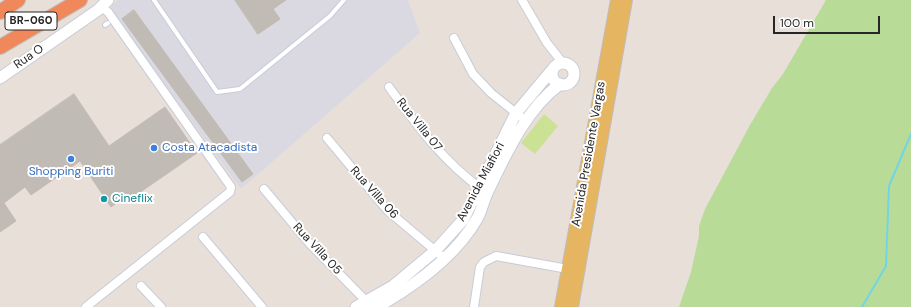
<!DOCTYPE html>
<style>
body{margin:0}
#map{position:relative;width:911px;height:307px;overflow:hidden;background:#e8dfd9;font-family:"DM Sans",sans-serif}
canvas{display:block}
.scale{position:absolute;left:773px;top:16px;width:107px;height:18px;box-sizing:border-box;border:2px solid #262626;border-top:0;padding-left:5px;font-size:12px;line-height:14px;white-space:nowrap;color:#262626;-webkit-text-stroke:3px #fff;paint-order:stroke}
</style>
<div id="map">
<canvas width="911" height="307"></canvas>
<div class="scale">100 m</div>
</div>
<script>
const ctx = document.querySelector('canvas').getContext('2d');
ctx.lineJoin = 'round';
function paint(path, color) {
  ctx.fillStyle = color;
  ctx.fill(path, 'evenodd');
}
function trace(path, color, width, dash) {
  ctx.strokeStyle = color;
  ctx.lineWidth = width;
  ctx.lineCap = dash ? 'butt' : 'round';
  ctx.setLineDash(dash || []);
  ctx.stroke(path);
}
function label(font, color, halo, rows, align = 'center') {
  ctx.font = font + ' "DM Sans",sans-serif';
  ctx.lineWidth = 4;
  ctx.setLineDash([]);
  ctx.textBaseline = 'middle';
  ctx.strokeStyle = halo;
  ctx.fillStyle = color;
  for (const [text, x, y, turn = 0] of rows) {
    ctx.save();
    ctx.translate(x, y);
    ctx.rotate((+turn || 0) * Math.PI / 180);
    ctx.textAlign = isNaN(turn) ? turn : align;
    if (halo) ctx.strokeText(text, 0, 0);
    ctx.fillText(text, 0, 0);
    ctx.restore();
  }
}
paint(new Path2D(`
 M118,0H408L420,33L241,189L110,10L112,5Z`), '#dad9e1');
paint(new Path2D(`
 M826,0H911V307H679L691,272L699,236V226L705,209L750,125L772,88L783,74Z`), '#b8dc98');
paint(new Path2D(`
 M544,114L558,126L535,154L521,143Z`), '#cbe294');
trace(new Path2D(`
 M862,307L886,266L889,186L911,134`), '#72d4e4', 2);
const building = new Path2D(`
 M235,0H286L273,9L280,19L258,34Z
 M134,10L253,174L242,182L122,19Z
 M74,94L109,146L165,107L197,153L126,202L123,198L111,207L80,161L31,195L25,187L4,203L16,221L0,232V145Z`);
paint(building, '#c0bbb4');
trace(building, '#c3bbb3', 1);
const lane = new Path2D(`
 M154,0L217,92L240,89L330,16L344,0
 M105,25L108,23`);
const street = new Path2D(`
 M522,0L547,43L562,62
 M454,38L473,74L491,93L526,121
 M389,87C416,124 444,163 483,190
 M327,138L388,211L444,258
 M264,189L310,244L372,307
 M203,237L262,307
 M141,286L161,307
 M86,307L230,192L231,187L108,12L101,7
 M474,307L480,267L484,262L496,256L568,269`);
const secondary = new Path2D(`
 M552 74a11 11 0 1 1 22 0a11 11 0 1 1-22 0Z
 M0,78L98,10L108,0
 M356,307L393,286L435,251L463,220L516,113L552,70
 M377,307C414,286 457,255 478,217C482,209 484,199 488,191C506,154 526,109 560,84`);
const primary = new Path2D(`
 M561,307L617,0
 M572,307L626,0`);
const highway = new Path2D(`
 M0,12L18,0
 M0,47L80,0`);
trace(lane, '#c7ccd8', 6);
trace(street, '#c7ccd8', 10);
trace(secondary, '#c7ccd8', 13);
trace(primary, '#bebebe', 14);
trace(highway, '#bebebe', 16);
trace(lane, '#fff', 4);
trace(street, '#fff', 8);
trace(secondary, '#fff', 11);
trace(primary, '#e5b561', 12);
trace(highway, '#f1885b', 14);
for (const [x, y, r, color] of [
 [154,148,4,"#3f7fe0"],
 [71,159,4,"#3f7fe0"],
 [104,199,4,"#0f9aa8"]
]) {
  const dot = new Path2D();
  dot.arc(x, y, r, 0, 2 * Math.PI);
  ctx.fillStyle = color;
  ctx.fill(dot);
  trace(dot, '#fff', 1.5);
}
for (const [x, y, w] of [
 [31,21,52]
]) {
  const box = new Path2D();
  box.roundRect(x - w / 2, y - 9, w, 18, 3);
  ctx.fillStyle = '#fff';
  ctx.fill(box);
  trace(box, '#262626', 1);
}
label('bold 11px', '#262626', null, [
 ["BR-060",31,21]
]);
label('12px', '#262626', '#fff', [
 ["Rua O",29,57,-35],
 ["Rua Villa 07",419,125,51],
 ["Avenida Presidente Vargas",589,154,-80],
 ["Avenida Miafiori",481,182,-62],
 ["Rua Villa 06",374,193,48],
 ["Rua Villa 05",317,249,47]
]);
label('12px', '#366cbe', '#fff', [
 ["Costa Atacadista",162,148],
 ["Shopping Buriti",71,172,"center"]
], 'left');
label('12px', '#0d838f', '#fff', [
 ["Cineflix",112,199]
], 'left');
</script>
